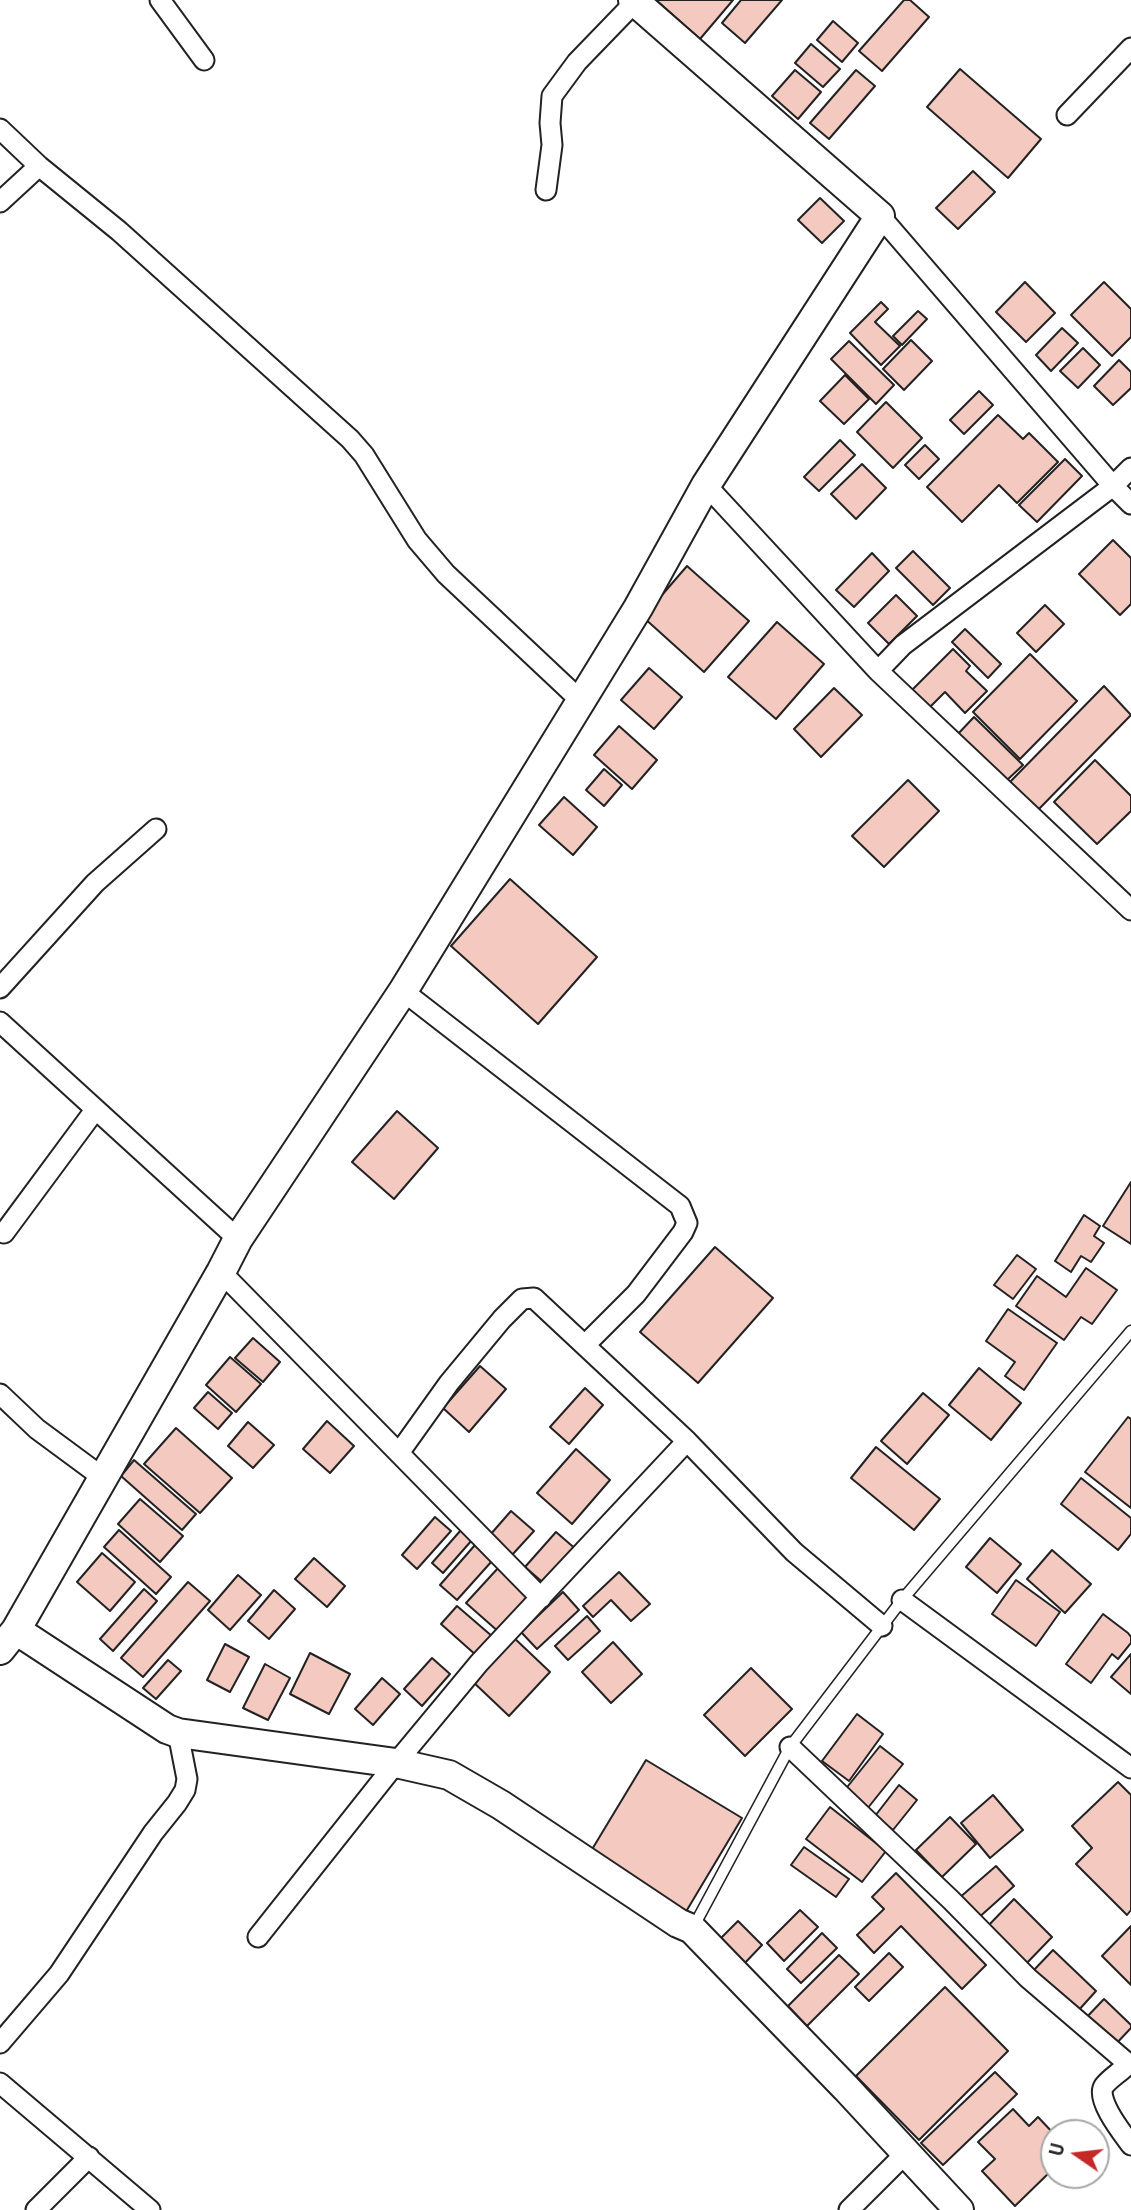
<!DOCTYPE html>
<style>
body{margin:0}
#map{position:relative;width:1131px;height:2210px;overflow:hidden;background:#fff;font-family:"PT Sans",sans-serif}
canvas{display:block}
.north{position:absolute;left:1040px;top:2119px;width:70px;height:70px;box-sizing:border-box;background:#fff;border:2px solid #a7a7a7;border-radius:50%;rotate:284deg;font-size:19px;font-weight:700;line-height:28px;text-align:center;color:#222}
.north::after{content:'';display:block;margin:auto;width:24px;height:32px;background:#c62828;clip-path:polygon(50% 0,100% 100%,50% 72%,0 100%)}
</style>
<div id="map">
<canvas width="1131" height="2210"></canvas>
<div class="north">U</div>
</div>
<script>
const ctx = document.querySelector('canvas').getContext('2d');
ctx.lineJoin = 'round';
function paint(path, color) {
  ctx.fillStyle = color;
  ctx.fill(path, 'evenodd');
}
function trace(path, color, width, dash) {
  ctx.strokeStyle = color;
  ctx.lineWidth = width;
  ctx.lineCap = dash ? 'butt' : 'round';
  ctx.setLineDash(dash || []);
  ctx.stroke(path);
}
const building = new Path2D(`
 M656,0H733L700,39Z
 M741,0H782L745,43L722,23Z
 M904,0H910L929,17L882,71L859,51Z
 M833,21L858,43L842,62L817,40Z
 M811,44L840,69L823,87L795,63Z
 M960,69L1041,139L1008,178L927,107Z
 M795,70L821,92L798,119L772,96Z
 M856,70L875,86L829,139L810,123Z
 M973,171L995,192L958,229L936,208Z
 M820,198L844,221L822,243L798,220Z
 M1025,282L1055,313L1026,342L996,312Z
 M1104,282L1131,309V337L1112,356L1071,315Z
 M881,302L888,309L875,322L900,346L881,365L850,333Z
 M918,311L927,319L902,345L893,336Z
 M1062,328L1078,343L1051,371L1036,355Z
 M911,340L932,361L904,390L883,369Z
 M849,341L894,385L876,404L831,359Z
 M1083,348L1100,365L1078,388L1060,371Z
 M1119,360L1131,372V388L1113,405L1094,386Z
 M845,375L869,399L844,424L820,401Z
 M979,391L993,405L964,434L950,420Z
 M886,402L922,438L893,468L857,432Z
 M998,415L1023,439L1029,433L1058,462L1017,503L999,485L962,522L927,487Z
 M840,440L855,455L819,491L804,477Z
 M925,445L939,459L919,479L905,465Z
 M1065,459L1082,476L1037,522L1019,505Z
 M862,464L886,488L856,519L831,494Z
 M1113,540L1131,558V604L1120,615L1079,574Z
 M913,551L950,588L933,605L896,568Z
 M872,553L889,571L854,607L836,590Z
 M687,566L749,621L704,672L643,617Z
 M896,595L917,616L889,644L868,623Z
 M1045,605L1064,624L1036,652L1017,633Z
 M777,622L824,664L776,719L728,677Z
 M965,629L1001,664L988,678L952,642Z
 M953,649L970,666L966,671L987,691L965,713L945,692L929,708L911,691Z
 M1030,654L1077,701L1020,759L973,712Z
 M649,668L682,697L654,729L621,700Z
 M1104,686L1131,715L1037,811L1009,783Z
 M834,688L862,715L821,757L794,729Z
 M974,717L1023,765L1005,782L957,735Z
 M619,726L657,760L632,789L594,755Z
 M1095,760L1131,796V811L1097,844L1054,802Z
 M604,769L622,785L604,806L586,790Z
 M908,780L939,811L884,867L852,836Z
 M564,797L597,827L573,855L539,825Z
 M510,879L597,957L538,1024L451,946Z
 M397,1111L438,1148L394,1199L352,1162Z
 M1131,1182V1244L1103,1226Z
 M1084,1215L1100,1226L1094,1236L1104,1243L1091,1262L1081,1256L1071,1272L1055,1261Z
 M715,1247L773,1298L698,1383L640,1332Z
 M1017,1255L1036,1269L1013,1299L994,1285Z
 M1086,1268L1117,1290L1092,1324L1081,1317L1064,1340L1016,1306L1037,1276L1066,1297Z
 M1008,1309L1057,1343L1024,1390L1005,1376L1015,1362L986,1341Z
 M253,1338L280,1362L263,1382L235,1358Z
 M230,1357L261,1384L236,1412L206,1385Z
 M480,1366L506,1389L469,1432L443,1408Z
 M979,1368L1021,1403L991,1440L949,1405Z
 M585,1388L603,1405L569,1444L550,1427Z
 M208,1392L232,1413L218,1429L194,1408Z
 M923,1393L949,1415L907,1464L881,1441Z
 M1128,1417L1131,1419V1508L1085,1472Z
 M327,1421L354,1446L330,1473L303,1449Z
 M248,1422L274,1445L253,1468L228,1446Z
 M176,1428L232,1478L200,1513L144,1464Z
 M876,1447L940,1499L914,1530L851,1478Z
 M576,1449L610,1480L572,1524L537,1493Z
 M134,1460L196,1514L182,1530L121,1476Z
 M1081,1478L1131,1518V1534L1118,1550L1061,1504Z
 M140,1499L183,1536L160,1562L118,1524Z
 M511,1511L534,1531L512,1555L490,1535Z
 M435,1517L451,1531L417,1569L402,1555Z
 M119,1530L171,1577L156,1594L104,1547Z
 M461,1530L472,1540L443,1573L432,1563Z
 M556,1532L578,1551L547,1586L525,1567Z
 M990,1538L1021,1564L997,1593L966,1567Z
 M475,1545L492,1561L457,1600L440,1585Z
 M1052,1550L1091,1584L1065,1613L1027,1579Z
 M102,1553L135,1582L110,1611L77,1582Z
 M314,1558L345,1586L327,1607L295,1579Z
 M499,1567L532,1596L500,1633L466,1603Z
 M619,1572L650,1604L631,1621L611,1600L593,1617L583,1606Z
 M238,1575L261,1595L230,1630L208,1610Z
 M1016,1580L1060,1612L1036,1646L992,1614Z
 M188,1582L210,1601L143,1677L121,1658Z
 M144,1589L157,1601L113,1651L100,1639Z
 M274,1590L295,1609L269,1639L248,1621Z
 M563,1592L579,1610L537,1649L521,1632Z
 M457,1606L493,1637L477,1656L441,1624Z
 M1103,1614L1128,1633L1131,1637V1643L1118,1659L1112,1654L1091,1683L1066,1664Z
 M587,1616L600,1631L568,1660L555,1646Z
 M511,1635L550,1672L509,1716L470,1679Z
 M613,1642L642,1674L611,1703L582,1672Z
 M225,1644L249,1657L230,1692L207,1680Z
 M310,1653L350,1674L329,1714L290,1694Z
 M1131,1654V1694L1111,1677Z
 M432,1658L450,1674L422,1706L404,1689Z
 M168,1660L181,1671L156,1699L143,1688Z
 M265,1664L290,1678L268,1720L243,1708Z
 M751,1668L792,1709L745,1756L704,1715Z
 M382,1678L400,1694L373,1725L355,1709Z
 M857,1714L883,1734L849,1781L822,1761Z
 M880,1746L903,1764L867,1809L844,1791Z
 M646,1760L742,1818L684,1915L588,1856Z
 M1118,1782L1131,1795V1910L1127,1915L1076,1864L1092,1848L1072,1826Z
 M899,1785L917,1800L893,1830L875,1816Z
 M993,1795L1023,1830L990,1858L961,1823Z
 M830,1807L886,1851L862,1882L806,1839Z
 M950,1817L976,1844L942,1877L916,1850Z
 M804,1847L849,1879L836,1897L791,1865Z
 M996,1866L1014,1886L976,1920L958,1899Z
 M896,1873L986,1965L962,1989L901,1926L874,1953L857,1935L884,1909L872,1897Z
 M1014,1899L1052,1937L1024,1966L986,1928Z
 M800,1910L818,1927L784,1961L767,1943Z
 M738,1921L762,1945L743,1965L719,1940Z
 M1131,1926V1985L1102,1956Z
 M822,1933L837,1948L801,1983L787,1969Z
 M1053,1950L1096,1991L1077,2012L1033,1971Z
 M889,1953L903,1967L869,2001L855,1987Z
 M839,1955L859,1974L807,2026L788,2006Z
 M945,1987L1008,2051L919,2140L856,2076Z
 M1104,1999L1131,2025V2028L1113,2047L1084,2020Z
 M995,2072L1017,2094L943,2165L921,2143Z
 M1013,2109L1029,2126L1038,2117L1054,2134V2168L1015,2206L982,2171L995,2159L978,2142Z`);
paint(building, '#f3c9c0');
trace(building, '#222', 2);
const lane = new Path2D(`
 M694,1926L790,1747L902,1600L1131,1331`);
const street = new Path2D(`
 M160,0L204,60
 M1067,115L1131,48
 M0,129L39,166L119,231L350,439L364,455L417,540L446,574L580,700
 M546,190L552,145L550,123L552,96L577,62L635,2
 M0,202L39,166
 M880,216L1113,486L1131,504
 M1131,468L1113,486L903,645L878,671L1131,910
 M706,485L878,671
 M0,988L95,883L156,829
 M403,991L680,1206L687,1223L683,1232L636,1294L586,1344
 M0,1022L238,1239
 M4,1233L95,1110
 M221,1272L541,1598
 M0,1394L37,1429L102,1477
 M399,1453L449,1383L502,1319L522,1299L534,1298L687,1441
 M902,1600L1131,1768
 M790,1747L951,1900L1028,1978L1125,2061V2067C1119,2073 1109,2079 1104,2086C1095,2099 1123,2134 1131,2145
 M258,1937L396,1763L479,1663L687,1441L794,1552L882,1626
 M0,2043L59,1974L153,1833L177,1803L185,1790L187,1779L178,1733
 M0,2083L150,2210
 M36,2210L89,2157
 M849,2210L906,2153`);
const secondary = new Path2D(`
 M16,1630L167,1729L178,1733L396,1763L449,1775L501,1805L678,1923L692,1929L846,2088L959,2210
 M0,1650L16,1630L221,1272L238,1239L403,991L638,608L706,485L880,216L633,0`);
trace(lane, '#222', 13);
trace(street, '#222', 23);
trace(secondary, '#222', 32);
trace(lane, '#fff', 10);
trace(street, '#fff', 19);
trace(secondary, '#fff', 28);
</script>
